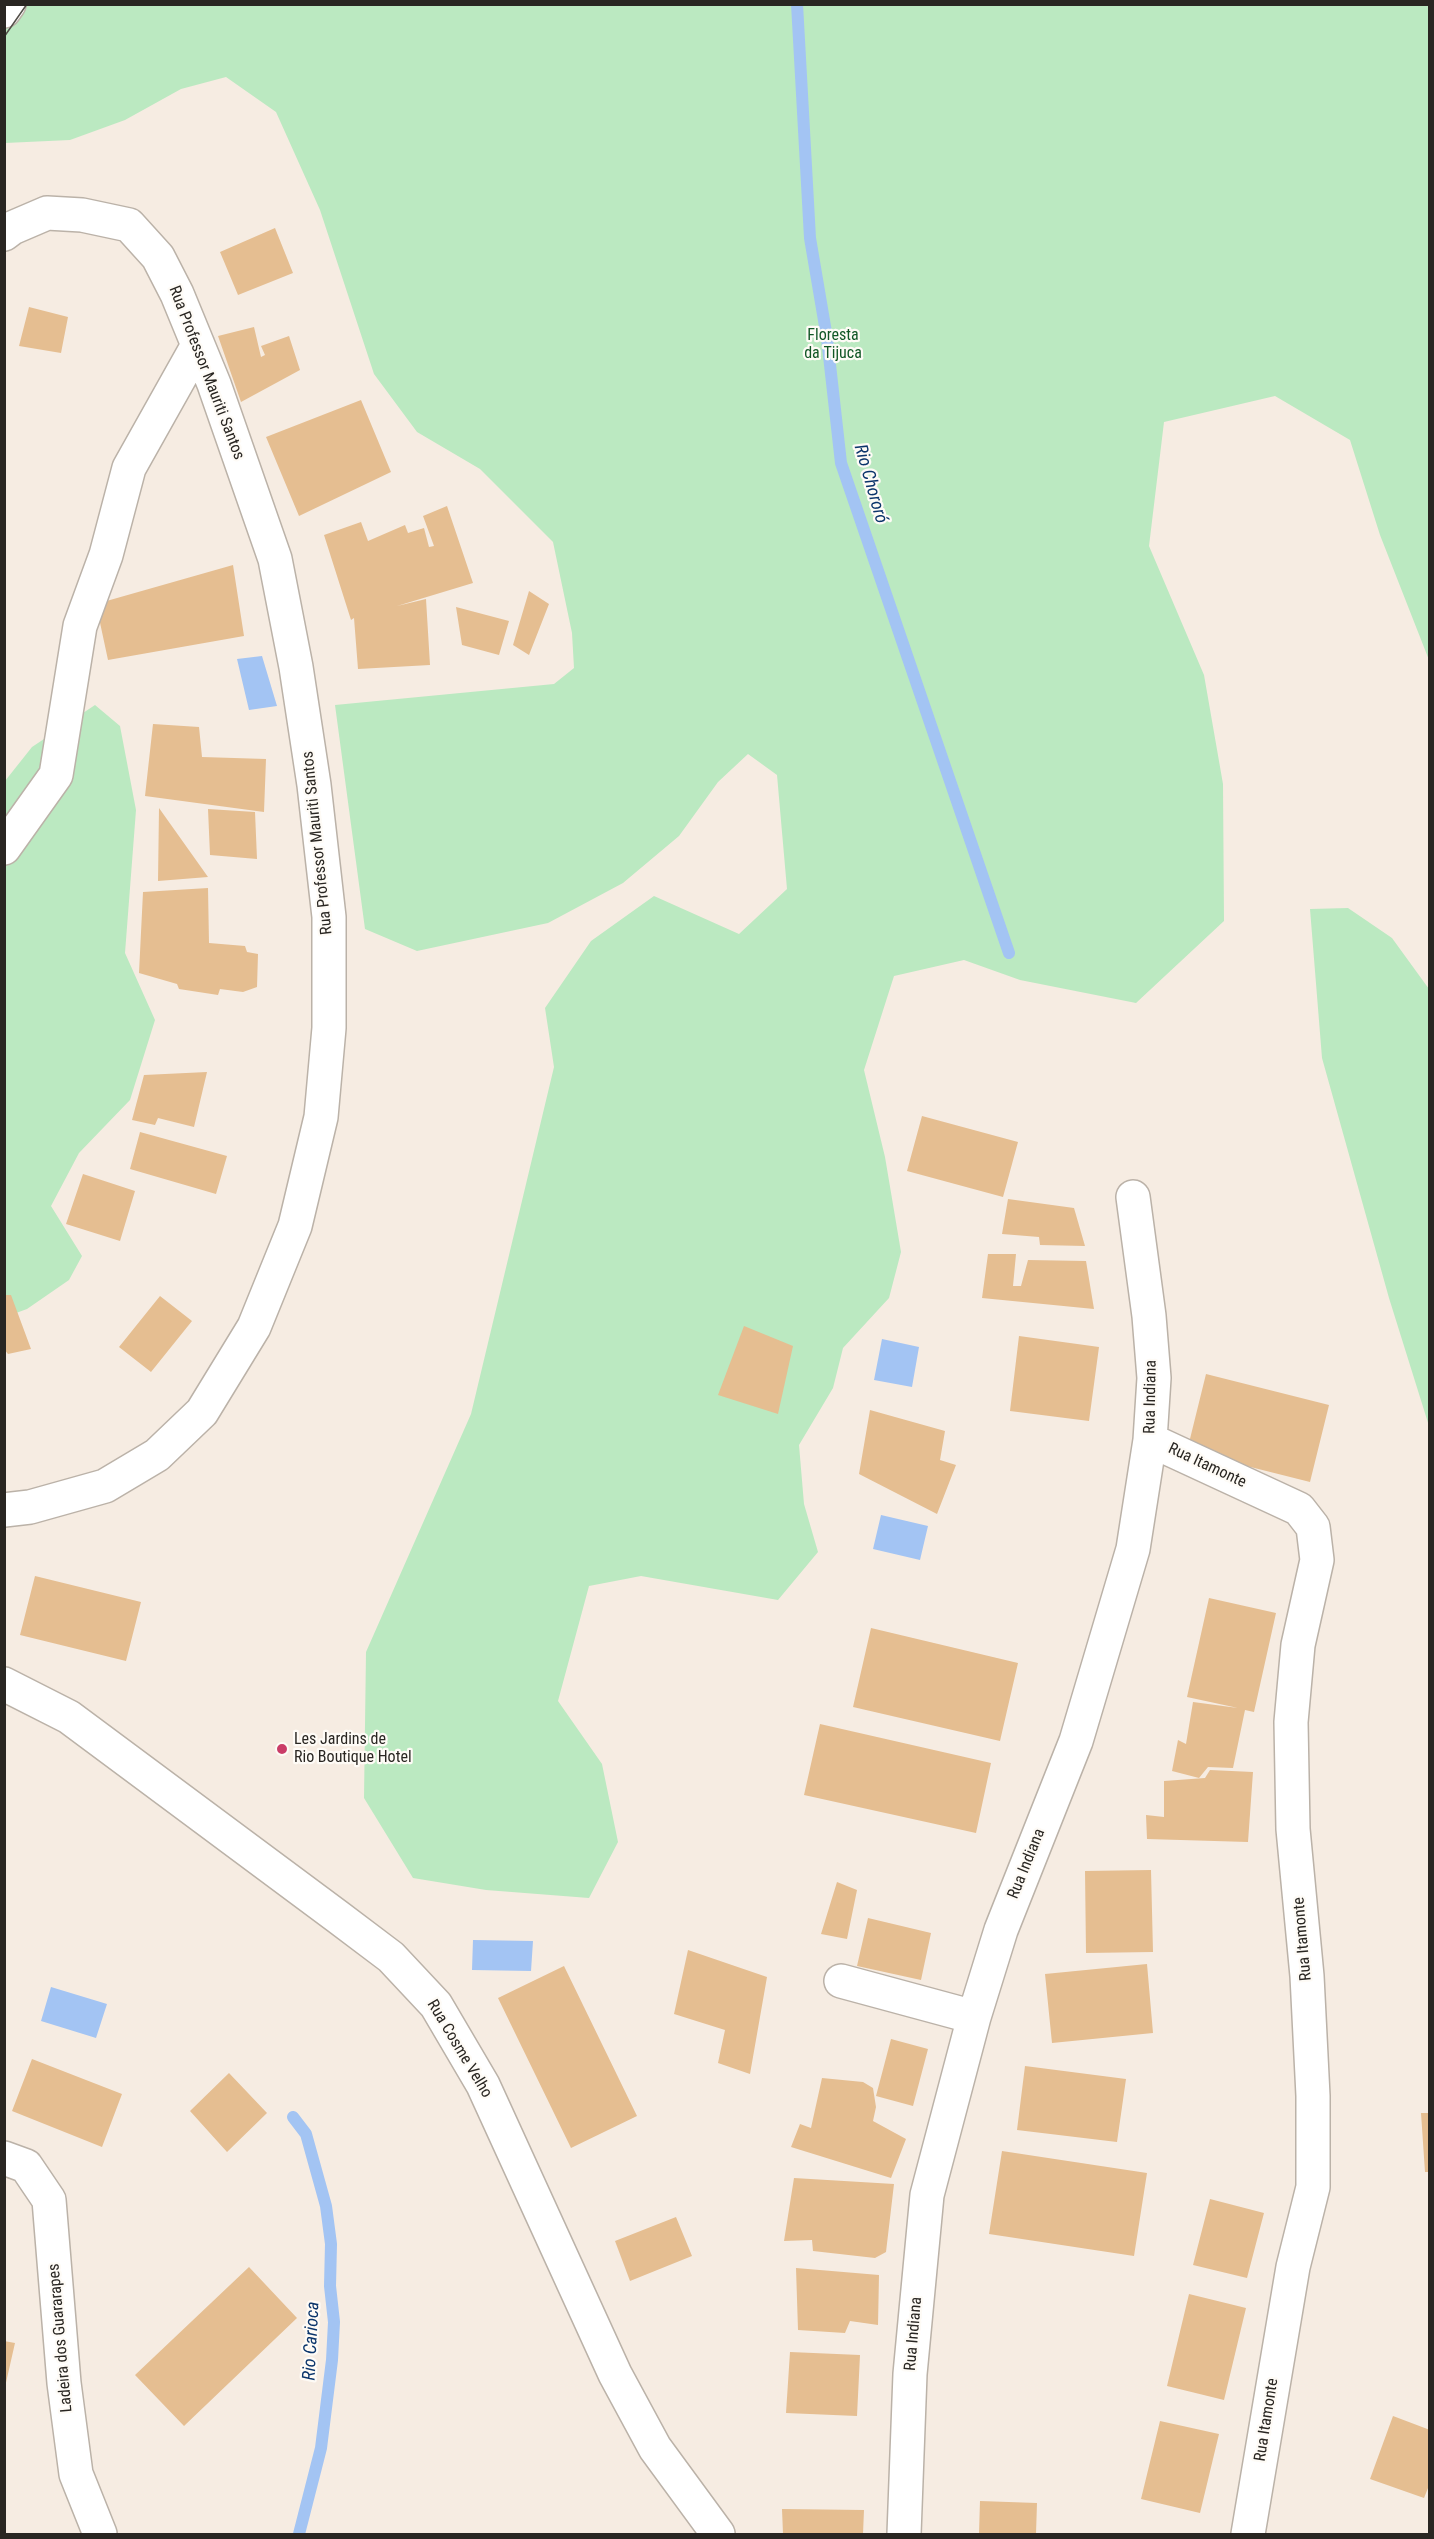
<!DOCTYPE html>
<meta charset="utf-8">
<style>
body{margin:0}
#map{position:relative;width:1434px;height:2539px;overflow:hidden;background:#f6ece2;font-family:"Roboto Condensed",sans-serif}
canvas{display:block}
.frame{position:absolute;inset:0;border:6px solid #292622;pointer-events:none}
</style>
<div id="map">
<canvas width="1434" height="2539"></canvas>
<div class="frame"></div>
</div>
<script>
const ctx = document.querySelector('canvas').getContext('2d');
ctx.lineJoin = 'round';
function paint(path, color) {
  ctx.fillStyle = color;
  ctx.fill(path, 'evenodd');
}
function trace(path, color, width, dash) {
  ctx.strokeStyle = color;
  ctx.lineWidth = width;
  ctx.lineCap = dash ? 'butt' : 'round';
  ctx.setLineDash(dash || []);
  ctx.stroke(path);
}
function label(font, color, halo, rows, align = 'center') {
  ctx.font = font + ' "Roboto Condensed",sans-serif';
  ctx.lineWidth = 4.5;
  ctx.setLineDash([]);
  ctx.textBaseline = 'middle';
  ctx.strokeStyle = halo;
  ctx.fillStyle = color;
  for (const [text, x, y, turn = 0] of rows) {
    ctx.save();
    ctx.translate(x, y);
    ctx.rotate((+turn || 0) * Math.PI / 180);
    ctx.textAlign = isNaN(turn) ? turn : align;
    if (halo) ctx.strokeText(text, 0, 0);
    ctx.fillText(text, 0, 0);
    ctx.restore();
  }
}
paint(new Path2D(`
 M4,5H1429V660L1380,535L1350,440L1275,396L1164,422L1149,546L1204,675L1223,784L1224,921L1136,1003L1020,980L964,960L894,976L864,1070L885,1157L901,1252L889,1298L843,1348L833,1388L799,1445L804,1504L818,1552L778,1600L641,1576L589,1586L558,1701L602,1764L618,1842L589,1898L486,1890L413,1878L364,1798L366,1652L471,1414L554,1067L545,1008L591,941L654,896L739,934L787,889L777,775L748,754L718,782L679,836L623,883L548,923L417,951L365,929L335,705L554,684L574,668L572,633L553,542L480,469L417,432L374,374L320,210L276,112L226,77L181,89L125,120L70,140L5,143Z
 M95,705L120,726L136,810L125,953L155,1020L130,1100L79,1153L51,1206L82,1256L69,1280L27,1309L5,1317V781L32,747Z
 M1348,908L1392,938L1429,989V1426L1389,1298L1322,1058L1310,909Z`), '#bbe9c1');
paint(new Path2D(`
 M262,656L277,706L249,710L237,659Z
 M882,1339L919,1347L912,1387L874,1380Z
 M881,1515L928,1526L920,1560L873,1549Z
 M473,1940L533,1941L531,1971L472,1970Z
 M51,1987L107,2004L96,2038L41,2021Z`), '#a3c4f3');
trace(new Path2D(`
 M797,4L810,238L827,338L841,463L1009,953
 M293,2117L306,2134L326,2206L331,2244L330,2286L334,2322L332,2360L321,2448L299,2534`), '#a3c4f3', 12);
paint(new Path2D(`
 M275,228L293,273L238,295L220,252Z
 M29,307L68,317L61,353L19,346Z
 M254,327L261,357L265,355L261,346L289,336L300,370L241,402L218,336Z
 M361,400L391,472L299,516L266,437Z
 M447,506L473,583L397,606L426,599L430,665L358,669L354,618L351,620L324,535L361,522L368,541L405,525L408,533L424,528L429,547L434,546L423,516Z
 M233,565L244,636L108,660L96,604Z
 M529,591L549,604L529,655L513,645Z
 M456,607L509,621L499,655L462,645Z
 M153,724L199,727L202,757L266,759L264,812L145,796Z
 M159,808L208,877L158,881Z
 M208,809L255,812L257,859L210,855Z
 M208,888L209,943L245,946L247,952L258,954L257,987L243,992L220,989L218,995L179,989L177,984L139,973L143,892Z
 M207,1072L194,1127L158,1118L155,1125L132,1120L144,1075Z
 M922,1116L1018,1142L1003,1197L907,1171Z
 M140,1132L227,1156L216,1194L130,1169Z
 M83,1174L135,1191L120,1241L66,1224Z
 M1008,1199L1074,1208L1085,1246L1040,1245L1039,1237L1002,1234Z
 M988,1254H1016L1013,1286H1021L1028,1260L1086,1261L1094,1309L982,1298Z
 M4,1295H11L31,1349L8,1354L4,1349Z
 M160,1296L192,1321L151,1372L119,1347Z
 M744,1326L793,1346L778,1414L718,1395Z
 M1019,1336L1099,1347L1089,1421L1010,1411Z
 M1206,1374L1329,1405L1310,1482L1187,1451Z
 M870,1410L945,1431L940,1460L956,1465L937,1514L859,1474Z
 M35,1576L141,1602L126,1661L20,1635Z
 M1209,1598L1276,1613L1254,1712L1245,1710L1233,1768L1208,1767L1199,1778L1172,1771L1178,1740L1186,1744L1193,1702L1238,1708L1187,1697Z
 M871,1628L1018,1663L1000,1741L853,1707Z
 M820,1724L991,1763L976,1833L804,1795Z
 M1210,1770L1253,1772L1248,1842L1147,1839L1146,1815L1164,1817V1781L1205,1778Z
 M1151,1870L1153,1952L1086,1953L1085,1871Z
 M837,1882L857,1890L847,1939L821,1934Z
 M868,1918L931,1933L921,1980L857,1966Z
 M688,1950L767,1977L750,2074L718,2063L725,2030L674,2014Z
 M1147,1964L1153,2033L1052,2043L1045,1974Z
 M564,1966L637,2116L571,2148L498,1998Z
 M891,2039L928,2049L913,2106L876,2096Z
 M32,2059L122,2094L102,2147L12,2111Z
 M1025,2066L1126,2079L1117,2142L1017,2130Z
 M229,2073L267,2113L227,2152L190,2111Z
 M822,2078L863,2082L873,2088L876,2107L873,2121L906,2139L891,2178L791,2147L800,2124L811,2128Z
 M1421,2113H1430V2172H1425Z
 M1002,2151L1147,2173L1134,2256L989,2234Z
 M794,2178L894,2184L886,2252L875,2258L813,2251L812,2240L784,2241Z
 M1210,2199L1264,2213L1247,2278L1193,2265Z
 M676,2217L692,2256L630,2281L615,2241Z
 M249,2267L297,2318L184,2426L135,2375Z
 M796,2268L879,2275L878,2325L850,2321L845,2333L798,2330Z
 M1189,2294L1246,2308L1224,2400L1167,2386Z
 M4,2341L15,2343L5,2387H4Z
 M790,2352L860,2355L857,2416L786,2413Z
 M1393,2416L1430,2430V2483L1424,2498L1370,2479Z
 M1160,2421L1219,2434L1200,2513L1141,2499Z
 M980,2501L1037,2503L1036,2534H979Z
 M782,2509L864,2510L863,2534H783Z`), '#e5be91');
const minor = new Path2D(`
 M4,11L9,4
 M4,234L12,228L47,213L82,215L129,225L158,257L177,294L214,384L275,559L296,667L314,785L329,917V1028L321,1117L295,1226L254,1327L202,1412L157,1455L105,1486L30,1507L4,1510
 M4,848L56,775L80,626L106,555L129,468L198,345
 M1150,1440L1299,1509L1313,1527L1317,1560L1298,1645L1291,1722L1293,1829L1307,1976L1313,2096V2187L1293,2267L1248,2534
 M4,1684L69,1717L338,1917L391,1957L436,2005L483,2085L615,2374L655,2448L718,2534
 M841,1981L974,2017
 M4,2158L26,2166L49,2200L64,2383L76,2474L100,2534
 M904,2534L910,2374L927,2195L974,2017L1001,1930L1076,1741L1133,1549L1150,1440L1154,1378L1149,1316L1133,1197`);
trace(minor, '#bbb2a8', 36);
trace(minor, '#fff', 33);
trace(new Path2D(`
 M4,37L27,4`), '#534f49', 1.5);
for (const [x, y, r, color] of [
 [282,1749,6,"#ca3c67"]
]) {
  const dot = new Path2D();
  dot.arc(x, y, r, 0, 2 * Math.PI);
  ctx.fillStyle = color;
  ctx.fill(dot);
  trace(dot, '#fefbf6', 2);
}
label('16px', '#115726', '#fefbf6', [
 ["Floresta",833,336],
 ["da Tijuca",833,354]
]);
label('16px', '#292622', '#fefbf6', [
 ["Rua Professor Mauriti Santos",206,373,69],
 ["Rua Professor Mauriti Santos",318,843,-96],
 ["Rua Indiana",1151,1397,-89],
 ["Rua Itamonte",1207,1466,25],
 ["Rua Indiana",1027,1864,-68],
 ["Rua Itamonte",1303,1939,-95],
 ["Rua Cosme Velho",459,2049,59],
 ["Rua Indiana",914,2334,-85],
 ["Ladeira dos Guararapes",61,2338,-95],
 ["Rua Itamonte",1267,2420,-81]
]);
label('16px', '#292622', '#fefbf6', [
 ["Les Jardins de",294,1740],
 ["Rio Boutique Hotel",294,1758]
], 'left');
label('italic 18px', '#0b356b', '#fefbf6', [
 ["Rio Chororó",870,484,74],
 ["Rio Carioca",312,2341,-87]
]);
</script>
